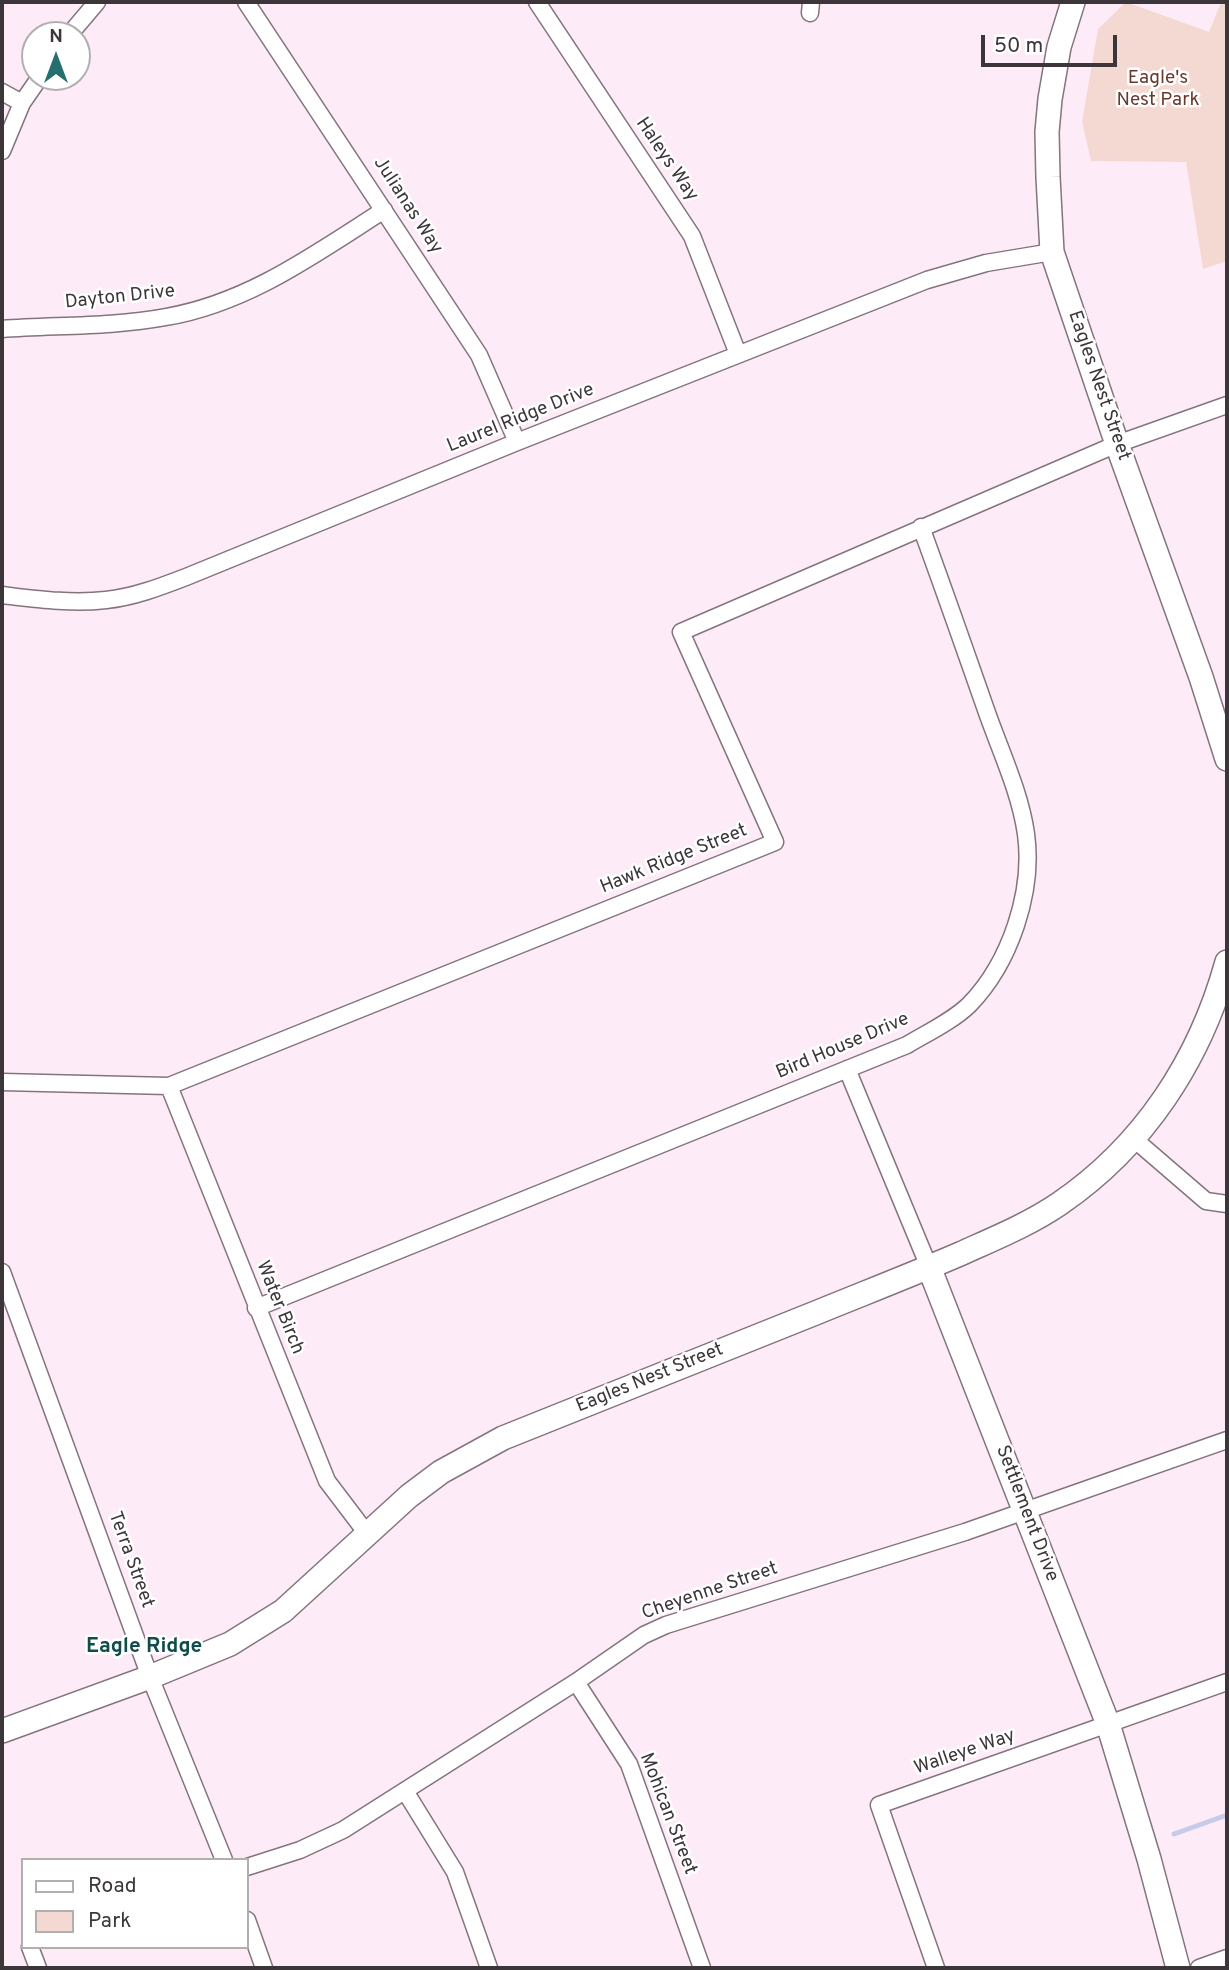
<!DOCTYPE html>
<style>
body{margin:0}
#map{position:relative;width:1229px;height:1970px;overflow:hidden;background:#fdecf8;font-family:Overpass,sans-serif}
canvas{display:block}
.frame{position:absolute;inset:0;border:4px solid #3c363a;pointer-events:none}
.legend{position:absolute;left:21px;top:1858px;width:228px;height:91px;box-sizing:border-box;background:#fff;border:2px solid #b1afb0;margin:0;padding:9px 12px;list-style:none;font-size:21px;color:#3c363a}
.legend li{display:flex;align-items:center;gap:14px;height:35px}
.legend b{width:35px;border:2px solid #b1afb0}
.north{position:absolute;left:21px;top:21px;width:70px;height:70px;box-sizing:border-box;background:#fff;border:2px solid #b1afb0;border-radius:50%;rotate:0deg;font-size:19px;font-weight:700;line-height:28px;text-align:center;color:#3c363a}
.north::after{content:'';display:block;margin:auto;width:24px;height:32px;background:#25706f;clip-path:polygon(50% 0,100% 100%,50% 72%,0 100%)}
.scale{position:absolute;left:981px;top:35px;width:136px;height:32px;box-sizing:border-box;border:4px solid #3c363a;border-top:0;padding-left:9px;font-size:21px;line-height:24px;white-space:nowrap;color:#3c363a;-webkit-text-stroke:5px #fff;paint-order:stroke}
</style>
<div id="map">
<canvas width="1229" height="1970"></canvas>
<div class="frame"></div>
<ul class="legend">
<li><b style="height:9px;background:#fff"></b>Road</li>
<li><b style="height:19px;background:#f4d9d2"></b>Park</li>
</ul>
<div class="north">N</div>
<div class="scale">50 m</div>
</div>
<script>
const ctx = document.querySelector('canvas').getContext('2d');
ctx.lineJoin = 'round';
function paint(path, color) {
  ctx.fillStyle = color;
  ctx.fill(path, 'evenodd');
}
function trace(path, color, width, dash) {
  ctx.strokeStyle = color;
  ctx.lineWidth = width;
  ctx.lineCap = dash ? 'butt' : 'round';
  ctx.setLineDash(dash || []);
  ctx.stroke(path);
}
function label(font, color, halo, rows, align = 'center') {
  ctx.font = font + ' Overpass,sans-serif';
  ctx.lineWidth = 5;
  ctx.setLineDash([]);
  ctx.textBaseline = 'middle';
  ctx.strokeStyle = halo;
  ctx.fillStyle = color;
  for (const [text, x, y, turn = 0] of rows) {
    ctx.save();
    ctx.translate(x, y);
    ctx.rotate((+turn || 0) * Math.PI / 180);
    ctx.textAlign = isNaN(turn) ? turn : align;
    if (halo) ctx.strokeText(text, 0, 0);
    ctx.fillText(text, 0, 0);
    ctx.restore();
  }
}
paint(new Path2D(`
 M1126,2L1209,32L1221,2H1227V261L1203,269L1186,162L1091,161L1082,122L1098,29Z`), '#f4d9d2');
trace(new Path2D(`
 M1174,1834L1227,1815`), '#c7cbe8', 5);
const street = new Path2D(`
 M246,2L479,355L517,442
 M537,2L692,236L738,354
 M810,13L811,2
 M69,35L97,2
 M2,92L22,103
 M2,151L22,103L40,77
 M2,329C56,325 112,327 166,317C248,303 315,254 384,210
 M2,595C36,599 71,604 106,600C134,597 160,587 186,577L517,442L927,280L986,263L1052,252
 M847,1069L929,1267
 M2,1082L169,1086L775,842L681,632L1117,444L1227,405
 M169,1086L327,1481L368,1535
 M1134,1139L1206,1201L1227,1204
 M2,1272L150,1677L224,1860
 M256,1308L907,1045C927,1033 951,1022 969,1005C1010,963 1034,892 1026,834C1020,791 999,748 985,707C964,647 943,587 921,527
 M576,1682L629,1764L702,1968
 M405,1791L455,1872L489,1968
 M247,1867L300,1850L343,1830L576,1682L644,1635L666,1625L965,1532L1227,1440
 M247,1920L264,1968
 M30,1947L38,1968
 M936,1968L879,1805L1227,1682
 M1199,1968L1227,1958`);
const secondary = new Path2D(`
 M1073,2L1059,47L1050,99L1047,132L1048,177L1052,252L1117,444L1201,677L1227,759
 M929,1267L1108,1724L1149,1859L1178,1968
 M2,1731L150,1677L230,1644L283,1611L409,1496L441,1472L503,1438C606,1397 709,1355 813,1314C862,1294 911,1275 960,1254C993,1239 1028,1225 1059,1204C1144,1146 1200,1060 1227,962`);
trace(street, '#83747e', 19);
trace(secondary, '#83747e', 26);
trace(street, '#fff', 16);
trace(secondary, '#fff', 23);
label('19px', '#69392d', '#fff', [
 ["Eagle's",1158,79],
 ["Nest Park",1158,101]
]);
label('19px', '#3c363a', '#fff', [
 ["Haleys Way",666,160,56],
 ["Julianas Way",407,206,57],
 ["Dayton Drive",120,298,-6],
 ["Eagles Nest Street",1098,386,71],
 ["Laurel Ridge Drive",521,419,-22],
 ["Hawk Ridge Street",674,860,-22],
 ["Bird House Drive",843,1047,-23],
 ["Water Birch",279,1308,68],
 ["Eagles Nest Street",650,1379,-22],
 ["Settlement Drive",1026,1514,69],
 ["Terra Street",130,1560,70],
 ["Cheyenne Street",710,1592,-19],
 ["Walleye Way",965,1753,-19],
 ["Mohican Street",667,1814,69]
]);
label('bold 21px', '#0e4d4c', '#fff', [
 ["Eagle Ridge",144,1648]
]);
</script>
